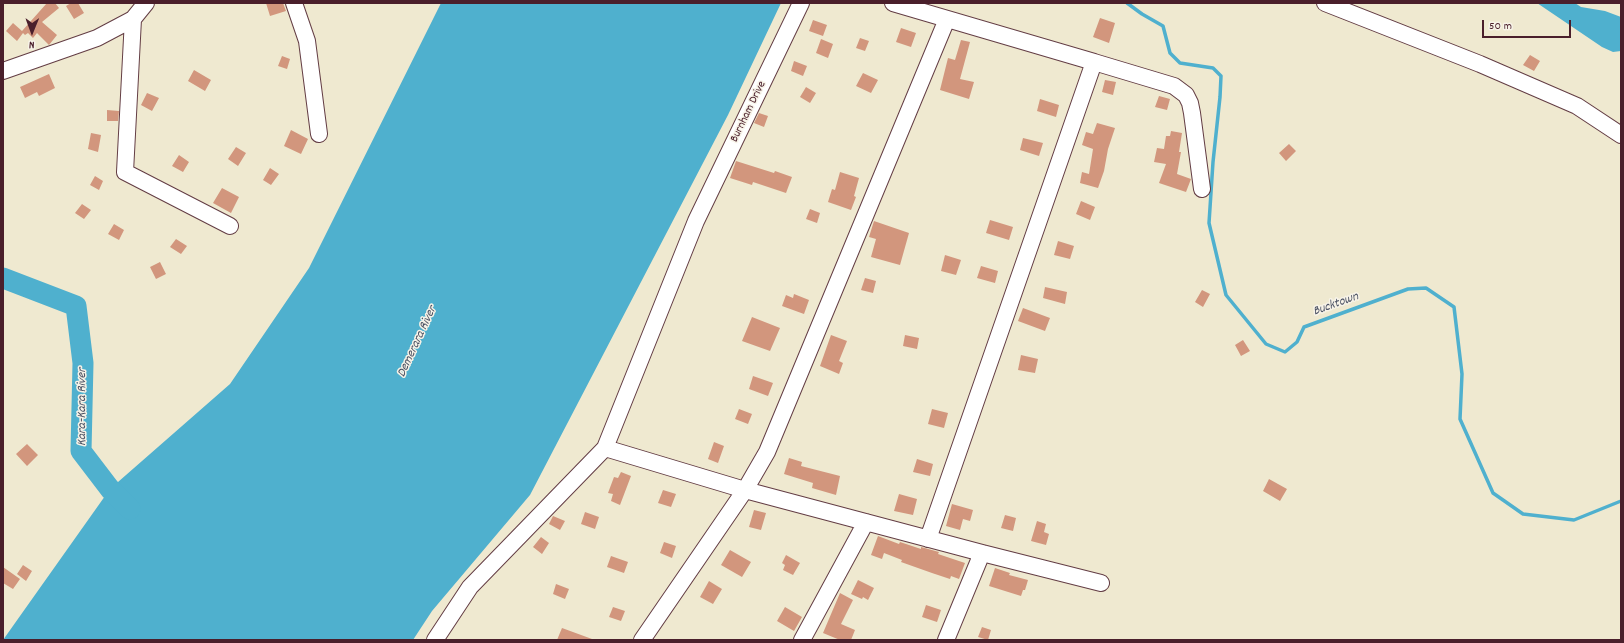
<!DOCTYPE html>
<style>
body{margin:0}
#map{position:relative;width:1624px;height:643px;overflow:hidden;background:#efe9d0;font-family:Dekko,sans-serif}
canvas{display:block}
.frame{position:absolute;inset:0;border:4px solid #4a1f2b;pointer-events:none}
.north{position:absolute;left:12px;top:12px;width:40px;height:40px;-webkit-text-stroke:3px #f7f3e8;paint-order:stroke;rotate:181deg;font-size:11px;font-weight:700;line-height:16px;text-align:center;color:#4a1f2b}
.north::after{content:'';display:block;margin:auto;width:14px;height:18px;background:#4a1f2b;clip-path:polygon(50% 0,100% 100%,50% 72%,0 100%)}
.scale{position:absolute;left:1482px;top:20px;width:89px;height:18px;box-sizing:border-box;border:2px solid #4a1f2b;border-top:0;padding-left:5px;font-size:12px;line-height:14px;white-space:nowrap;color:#4a1f2b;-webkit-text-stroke:3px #f7f3e8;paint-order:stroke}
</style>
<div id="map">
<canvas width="1624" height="643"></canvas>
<div class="frame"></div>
<div class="north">N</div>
<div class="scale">50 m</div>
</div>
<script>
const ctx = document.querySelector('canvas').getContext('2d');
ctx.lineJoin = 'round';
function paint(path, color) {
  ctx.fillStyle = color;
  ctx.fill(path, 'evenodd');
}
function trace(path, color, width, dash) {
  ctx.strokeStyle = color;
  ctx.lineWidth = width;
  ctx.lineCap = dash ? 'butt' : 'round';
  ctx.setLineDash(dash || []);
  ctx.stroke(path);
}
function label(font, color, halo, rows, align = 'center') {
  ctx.font = font + ' Dekko,sans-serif';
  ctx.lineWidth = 3;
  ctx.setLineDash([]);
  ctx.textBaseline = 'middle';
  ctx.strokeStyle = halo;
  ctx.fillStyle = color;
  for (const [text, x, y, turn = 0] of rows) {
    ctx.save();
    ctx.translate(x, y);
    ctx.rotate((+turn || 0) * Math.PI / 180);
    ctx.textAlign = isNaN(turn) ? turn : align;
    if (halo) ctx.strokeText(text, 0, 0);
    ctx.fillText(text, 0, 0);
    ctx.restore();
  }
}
paint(new Path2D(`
 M441,3H781L728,115L530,495L432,611L413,640H3L110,489L230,384L309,268Z
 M1537,3H1575L1581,7L1605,11L1621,17V51L1613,52L1602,47Z`), '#4fb0ce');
trace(new Path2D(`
 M1127,3L1142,14L1163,26L1170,53L1180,63L1213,68L1221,76L1220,97L1213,162L1209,223L1226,295L1266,344L1285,352L1297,342L1304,327L1408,289L1426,288L1454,307L1462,374L1460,419L1493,493L1523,514L1574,520L1621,501`), '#4fb0ce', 3.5);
trace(new Path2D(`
 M3,278L76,306L83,363L81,451L110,489L130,509`), '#4fb0ce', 21);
paint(new Path2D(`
 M47,3H55L59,8L42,22L57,35L49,45L37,33L33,38L28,33L25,35L23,33L17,41L6,31L13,23L22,31Z
 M71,3H78L84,13L74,19L66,6Z
 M266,3H283L286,11L270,16Z
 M1100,18L1115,23L1109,43L1093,37Z
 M813,20L827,25L823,36L809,31Z
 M901,28L916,33L911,47L896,42Z
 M860,38L869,41L865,51L856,48Z
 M821,39L833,44L828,58L816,53Z
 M961,40L970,42L960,79L974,82L969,99L940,90L948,58L955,60Z
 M1530,55L1540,61L1534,71L1523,65Z
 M282,56L290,59L287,69L278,66Z
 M794,61L807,66L803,76L791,71Z
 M194,70L211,80L205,91L188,81Z
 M863,73L878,80L871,93L856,86Z
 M49,74L55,88L39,96L37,92L25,98L20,87Z
 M1105,80L1116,82L1113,95L1102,92Z
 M806,87L816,93L810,103L800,97Z
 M147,93L159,98L152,111L141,105Z
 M1159,96L1170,99L1167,110L1155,107Z
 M1040,99L1059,105L1056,117L1037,111Z
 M107,110L119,111L118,121H107Z
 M759,113L768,116L764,127L754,123Z
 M1097,123L1115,128L1108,149L1104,171L1098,188L1080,183L1082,172L1089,174L1093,149L1082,145L1086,132L1093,134Z
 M291,130L308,139L301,154L284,146Z
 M1171,131L1182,133L1179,152H1181L1177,174L1191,179L1186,192L1159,183L1166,164L1154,162L1157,148L1164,149L1166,136H1170Z
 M91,133L101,135L98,152L88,149Z
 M1023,138L1043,143L1039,156L1020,150Z
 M1289,144L1296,151L1286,161L1279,153Z
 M236,147L246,153L238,166L228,159Z
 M179,155L189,162L183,172L172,166Z
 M736,161L774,173L775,171L792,177L786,193L753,182L752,185L730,178Z
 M270,168L279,174L271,185L263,180Z
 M840,172L859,178L854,196L856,197L851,210L828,202L832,189L835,190Z
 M95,176L103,181L99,190L90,185Z
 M222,188L239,197L231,213L213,203Z
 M1081,201L1095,207L1090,220L1076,214Z
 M82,204L91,210L84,219L75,213Z
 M810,209L820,213L817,223L806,219Z
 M990,220L1013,227L1009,240L986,233Z
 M874,221L909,233L900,265L871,257L876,239L869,237Z
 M114,224L124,230L119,240L108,234Z
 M176,239L187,246L181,254L170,247Z
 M1058,241L1074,246L1070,259L1054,255Z
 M945,255L961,260L956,275L941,271Z
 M160,262L166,274L156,279L150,267Z
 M981,266L998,271L995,283L977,278Z
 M865,278L876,281L873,293L861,290Z
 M1045,287L1067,292L1065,304L1043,298Z
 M1202,290L1210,294L1203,307L1195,302Z
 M794,294L809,300L804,314L782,306L786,295L793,298Z
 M1023,308L1050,318L1045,331L1018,321Z
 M752,317L780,328L770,351L742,341Z
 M831,335L847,341L839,361L843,363L839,374L820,366Z
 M905,335L919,338L917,349L903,346Z
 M1243,340L1250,351L1241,356L1235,345Z
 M1021,355L1038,359L1035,373L1018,370Z
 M753,376L773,383L768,396L749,389Z
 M739,409L752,414L748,424L735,419Z
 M932,409L948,413L944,428L928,424Z
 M714,442L724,446L718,463L708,459Z
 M27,444L38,455L27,466L16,454Z
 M789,458L802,462L801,466L840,476L836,495L812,488L813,483L784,474Z
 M917,459L933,464L930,476L913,472Z
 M621,472L631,476L620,505L611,501L613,494L608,493L614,477L618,478Z
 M1269,479L1287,489L1280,501L1263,491Z
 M663,490L676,494L671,507L658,503Z
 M899,494L917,499L913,515L894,511Z
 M952,504L973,510L970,521L963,519L960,530L946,526Z
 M754,510L766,513L761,530L749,527Z
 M585,512L599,517L595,529L581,524Z
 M1005,515L1016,518L1013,531L1001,528Z
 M553,516L565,521L560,530L549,524Z
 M1037,521L1046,524L1044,532L1049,534L1046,545L1031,541Z
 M878,536L899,544L900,542L921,549V547L939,552L938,554L965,563L959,579L951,576L950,579L932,573L901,562L902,560L884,553L882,559L871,555Z
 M541,537L549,543L542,554L533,547Z
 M664,542L676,546L672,558L660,553Z
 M730,550L751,562L742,577L721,565Z
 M786,555L800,563L793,575L783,570L785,565L782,563Z
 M611,556L628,562L624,573L607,567Z
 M23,565L32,571L26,581L17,574Z
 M3,567L20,579L13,589L3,583Z
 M995,568L1010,573L1009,575L1028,580L1025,590H1023L1021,596L989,586Z
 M858,580L874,588L868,600L863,597L862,599L851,594Z
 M709,581L722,589L713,604L700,597Z
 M556,584L569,589L565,599L553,594Z
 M840,593L853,600L841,624L855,630L851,640H840L823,633Z
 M926,605L941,610L937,622L922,617Z
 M613,607L625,611L621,621L609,617Z
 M785,607L802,617L794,631L777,621Z
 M982,627L991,630L988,640L978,637Z
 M562,628L592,639V640H557Z`), '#d2967d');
const minor = new Path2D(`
 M294,3L307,41L319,134
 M893,3L1094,62L928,539
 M1325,3L1480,64L1577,106L1621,135
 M133,19L125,172L230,226
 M1094,62L1174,86L1186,95L1190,103L1192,113L1202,189
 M3,71L97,38L133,19L146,3
 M605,448L696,221L801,3
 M435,640L470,587L605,448L745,490L982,553L1101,583
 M642,640L745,490L767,452L947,19
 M802,640L866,522
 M946,640L982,553`);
trace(minor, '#633d44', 18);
trace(minor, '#fff', 16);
label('12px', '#4a1f2b', '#f7f3e8', [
 ["Burnham Drive",749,112,-64]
]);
label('italic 13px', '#4c5264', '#f7f3e8', [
 ["Bucktown",1336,305,-20],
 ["Demerara River",418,342,-65],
 ["Kara-Kara River",83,407,-90]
]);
</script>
